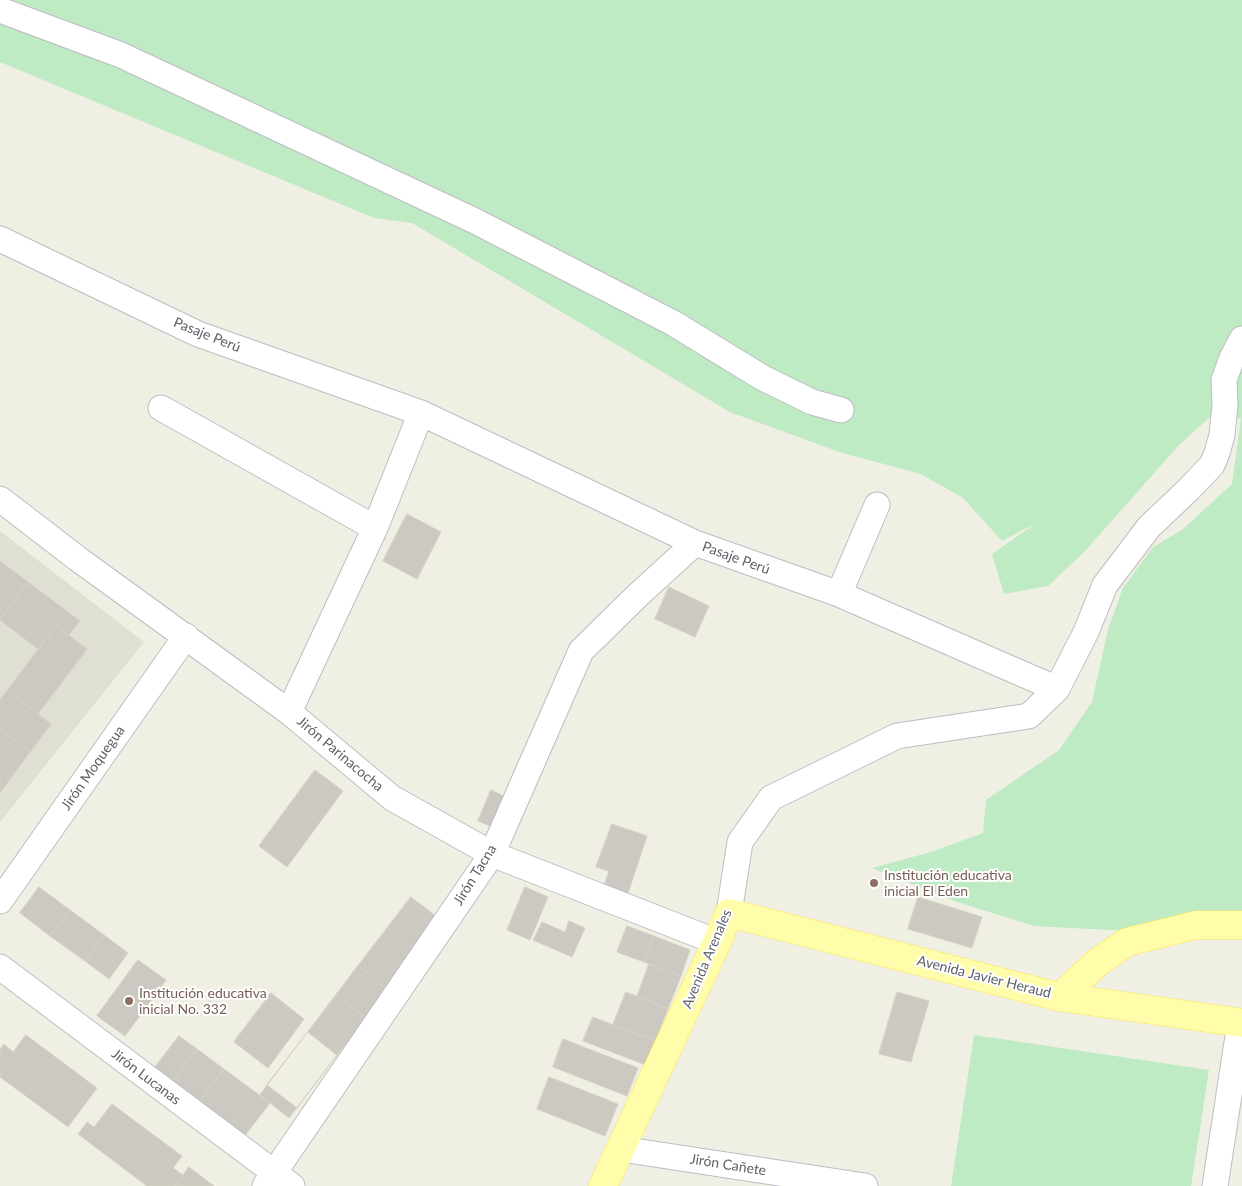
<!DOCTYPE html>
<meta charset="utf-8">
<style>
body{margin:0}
canvas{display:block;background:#f0efe4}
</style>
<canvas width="1242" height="1186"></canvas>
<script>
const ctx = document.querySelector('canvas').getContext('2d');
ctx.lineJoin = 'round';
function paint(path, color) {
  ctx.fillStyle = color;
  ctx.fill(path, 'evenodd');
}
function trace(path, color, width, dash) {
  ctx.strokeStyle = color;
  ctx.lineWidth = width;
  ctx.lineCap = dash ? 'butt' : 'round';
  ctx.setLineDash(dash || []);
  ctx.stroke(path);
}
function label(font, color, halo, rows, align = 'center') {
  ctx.font = font + ' Lato,sans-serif';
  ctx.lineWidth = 4;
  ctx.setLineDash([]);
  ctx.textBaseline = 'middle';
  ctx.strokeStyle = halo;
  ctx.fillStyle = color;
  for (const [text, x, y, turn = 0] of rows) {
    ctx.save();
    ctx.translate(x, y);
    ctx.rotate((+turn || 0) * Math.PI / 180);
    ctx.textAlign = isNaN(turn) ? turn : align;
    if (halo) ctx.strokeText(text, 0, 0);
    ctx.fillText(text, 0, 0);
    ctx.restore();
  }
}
paint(new Path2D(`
 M0,531L144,642L0,822Z`), '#e0dfd3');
paint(new Path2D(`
 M0,0H1242V928L1147,932L1034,926L957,902L872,868L931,852L983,833L986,800L1059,750L1092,702L1108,629L1123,588L1153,547L1182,530L1232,484L1241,419L1220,408L1180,444L1085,551L1048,586L1004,594L992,554L1036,523L1002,541L963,498L921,474L839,452L730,412L412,223L374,218L0,62Z
 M974,1035L1209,1070L1191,1186H951Z`), '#beeac4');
const building = new Path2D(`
 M407,514L441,532L417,579L383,561Z
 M0,561L28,582L0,620Z
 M28,582L80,621L69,635L56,626L38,649L0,620Z
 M669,587L709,606L695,637L655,619Z
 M56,626L87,649L38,714L7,691Z
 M7,691L51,724L30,752L0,729V700Z
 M0,729L30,752L0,793Z
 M315,770L343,791L287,867L259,846Z
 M491,790L510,799L497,829L478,821Z
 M612,824L647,836L628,893L604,885L609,871L596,867Z
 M39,887L70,910L50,936L20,913Z
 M525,887L548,897L530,940L507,930Z
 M411,897L441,920L388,989L358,966Z
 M918,897L982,917L972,948L908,929Z
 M70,910L104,935L85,961L50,936Z
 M569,921L585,928L572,957L533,940L542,922L565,932Z
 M627,926L654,936L644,962L617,952Z
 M104,935L128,953L109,979L85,961Z
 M654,936L690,950L681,976L644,962Z
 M138,960L166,980L125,1036L97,1016Z
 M649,964L681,976L668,1009L637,997Z
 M358,966L388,989L366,1018L336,995Z
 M626,992L668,1009L655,1041L613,1025Z
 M897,992L929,1001L911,1062L879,1054Z
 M271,993L304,1019L268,1068L234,1042Z
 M336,995L366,1018L337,1055L308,1032Z
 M593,1017L655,1041L646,1065L583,1041Z
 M308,1032L337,1055L297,1108L267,1085Z
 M308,1032L337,1055L289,1118L260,1095Z
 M26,1035L97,1088L68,1127L0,1077V1049L4,1044L13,1052Z
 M179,1036L197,1049L171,1084L152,1071Z
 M563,1039L638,1068L627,1096L553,1067Z
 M197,1049L224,1069L198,1105L171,1084Z
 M224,1069L270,1103L243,1138L198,1105Z
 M549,1077L618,1104L605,1136L537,1109Z
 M112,1104L182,1156L173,1168L183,1175L175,1186H147L78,1134L87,1122L94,1127Z
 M189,1167L214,1186H175Z`);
paint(building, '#cbc9c1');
trace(building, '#d6d2c2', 1);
const minor = new Path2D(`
 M0,10L121,55L475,221L673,323L763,378L812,402L841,410
 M0,239L198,334L421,413
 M161,408L375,528
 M0,499L78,559L289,712L392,798L492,854L717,942
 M839,594L877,505
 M289,712L375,528L421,413L695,543L839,594L1057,689
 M0,901L186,636
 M729,913L740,842L771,798L897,736L1029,716L1057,689L1086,632L1105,585L1149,527L1189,489L1212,465L1217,453L1222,435L1225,405L1224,380L1232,358L1242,339
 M0,967L292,1186
 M621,1149L865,1186
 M265,1186L492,854L581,651L638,595L695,543
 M1215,1186L1240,1023`);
const major = new Path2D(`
 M1060,997L1098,962L1127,942L1196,925H1242
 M603,1186L717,942L729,913L1060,997L1242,1023`);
trace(minor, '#bcbdc4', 27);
trace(major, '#ffe44e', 29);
trace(minor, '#fff', 25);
trace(major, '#fffcaa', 28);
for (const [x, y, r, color] of [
 [874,883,5,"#8d6e63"],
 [129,1001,5,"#8d6e63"]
]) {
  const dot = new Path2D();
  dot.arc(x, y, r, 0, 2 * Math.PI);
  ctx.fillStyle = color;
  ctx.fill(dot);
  trace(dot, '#fff', 2);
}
label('14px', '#5c5f66', '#fff', [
 ["Pasaje Perú",207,335,22],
 ["Pasaje Perú",736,558,20],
 ["Jirón Parinacocha",340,754,40],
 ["Jirón Moquegua",93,768,-55],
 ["Jirón Tacna",475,875,-58],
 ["Avenida Arenales",707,959,-67],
 ["Avenida Javier Heraud",984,977,14],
 ["Jirón Lucanas",146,1077,37],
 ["Jirón Cañete",728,1165,9]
]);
label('14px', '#785e54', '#fff', [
 ["Institución educativa",884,875],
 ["inicial El Eden",884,891],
 ["Institución educativa",139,993],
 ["inicial No. 332",139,1009]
], 'left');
</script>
